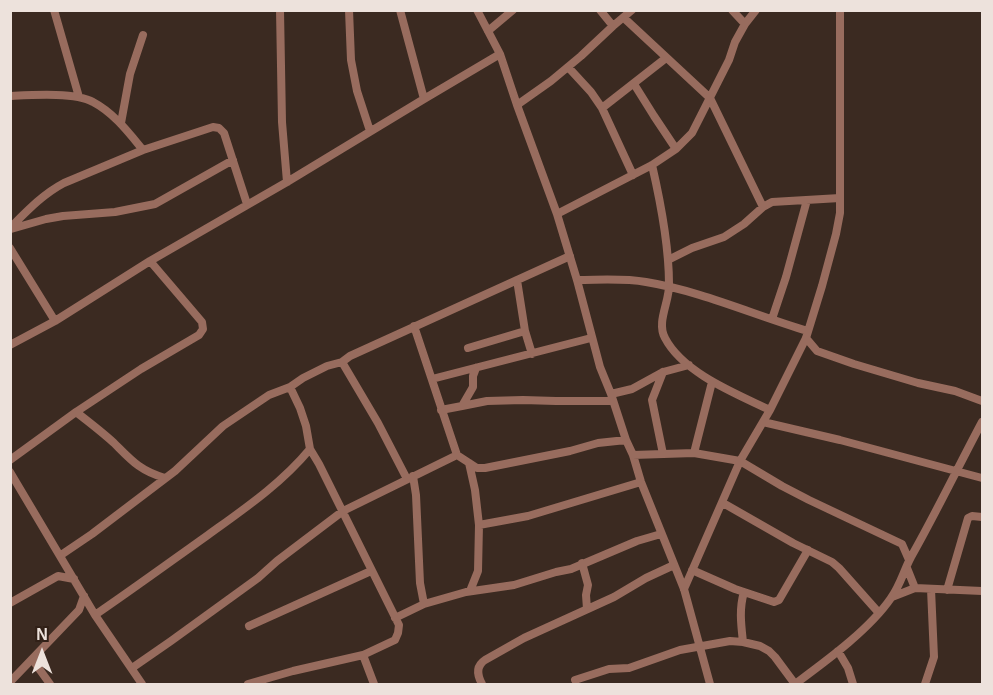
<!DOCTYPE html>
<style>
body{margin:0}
#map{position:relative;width:993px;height:695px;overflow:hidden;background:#3b2a21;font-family:Helvetica,sans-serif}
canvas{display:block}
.frame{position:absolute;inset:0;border:12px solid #ede2dc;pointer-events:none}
.north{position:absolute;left:12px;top:623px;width:60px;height:60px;-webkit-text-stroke:4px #312017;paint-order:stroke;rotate:0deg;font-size:16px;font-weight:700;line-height:24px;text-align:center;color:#ede2dc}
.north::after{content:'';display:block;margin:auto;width:21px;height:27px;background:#ede2dc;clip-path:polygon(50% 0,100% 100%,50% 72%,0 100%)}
</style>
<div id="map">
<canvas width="993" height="695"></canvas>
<div class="frame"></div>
<div class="north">N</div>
</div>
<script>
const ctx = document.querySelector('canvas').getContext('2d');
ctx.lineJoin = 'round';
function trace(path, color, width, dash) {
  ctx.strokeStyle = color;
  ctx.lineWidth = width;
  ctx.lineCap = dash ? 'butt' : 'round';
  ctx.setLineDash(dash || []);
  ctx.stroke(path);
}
trace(new Path2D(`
 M54,10L79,97
 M280,10L282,122L287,182
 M349,10L351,60L357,91L370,131
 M400,10L424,99
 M477,10L500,54L517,105L557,214L577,280L600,367L611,394L626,440L633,455L641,482L684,589L710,684
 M600,10L613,26
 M732,10L745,24
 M624,18L710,98L763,207
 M488,31L513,10
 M568,67L591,92L602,108L633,175
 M634,84L654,116L676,149
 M10,96C31,95 76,92 93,102C114,113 129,133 143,150
 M517,105L551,81L581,56L613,26L632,10
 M602,108L666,58
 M121,123L130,74L143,35
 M652,165C661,204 669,245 669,284C670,301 656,322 665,338C683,373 737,394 770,410
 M557,214L652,165L676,149L692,133L729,60L735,42L745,24L756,10
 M10,228C27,211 43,194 64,183L143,150L213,127L219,128L224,133L247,204
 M11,229L46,219L63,216L115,212L155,204L233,160
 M10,248L55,321
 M668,260L692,248L724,237L744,224L763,207L772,202L840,198
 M517,280L525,331L532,354
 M577,280C600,280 623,278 646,282C701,291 754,315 808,331
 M772,319L786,277L807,200
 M414,326L457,455
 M806,338L817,351L854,364L918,383L955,391L982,401
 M10,345L55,321L150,261L287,182L424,99L500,54
 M468,348L525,331
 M342,362L378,423L407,479
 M476,368L473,376V387L462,406L487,401L523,400L556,401H613
 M432,379L591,338
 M611,394L632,389L663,372L689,365
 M441,410L462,406
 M76,412C89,422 102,432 114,443C131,460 140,471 165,478
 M763,422L840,440L982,478
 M694,453L712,382
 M663,454L652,400L663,372
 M633,455L694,453L740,461L782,486L809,500L902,544L909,560
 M10,460L76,412L141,369L199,335L203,329L202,322L150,261
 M469,463L475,490L479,525L478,571L470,591
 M10,472L95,615L142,684
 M413,476L416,495L420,583L424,604
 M723,503L793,543L832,562L839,568L879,613
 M479,525L528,516L641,482
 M61,555L92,534L175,471L223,426L269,395L290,387L303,378L327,366L342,362L350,356L570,256
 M582,563L588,585L586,595L587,609
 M907,568L915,588
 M692,570L735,589L774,602L779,600L808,550
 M684,589L740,461L770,410L806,338L822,286L836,234L840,213V10
 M947,590L968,518L972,516L982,517
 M892,597L915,588L982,591
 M10,603L58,576L74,579
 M95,615C133,589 170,562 208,535C244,509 281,484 310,449
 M395,618L424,604L466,592L514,585L556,572L571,569L637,541L661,534
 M249,626L371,571
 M743,642C741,624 739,609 744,592
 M838,651L848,668L853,684
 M363,655L374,684
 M32,659L50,684
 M132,668L171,641L258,578L277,561L343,511L457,455L477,468H485L570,451L598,443L626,440
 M575,680L609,669L629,668L680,650L730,641L743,642L760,646L769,651L775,657L795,684
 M10,682L79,610L84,596
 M248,684L293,671L363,655L395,640L398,633L399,625L319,464L310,449L306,426L300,408L290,387
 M482,684C477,675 476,666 485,660L524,638L614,597L646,578L674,565
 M795,684C826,661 869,630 891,598C900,586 904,570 911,557C936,513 958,467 982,422
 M925,684L934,657L931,589`), '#986c5e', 8);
</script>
